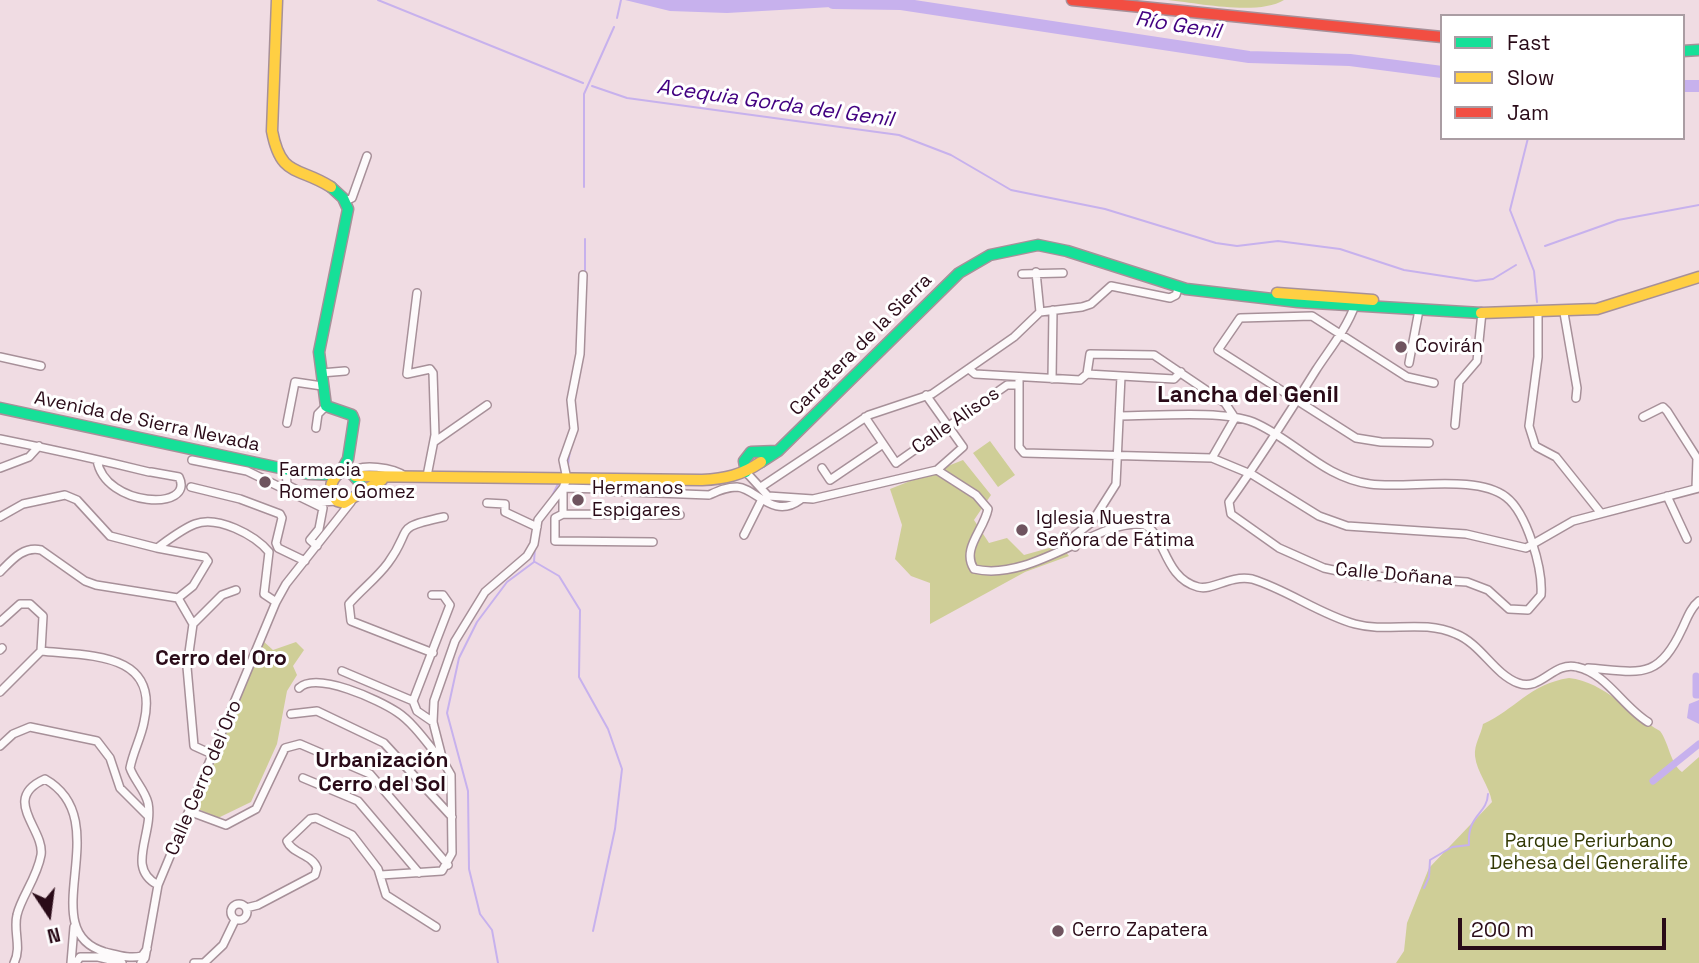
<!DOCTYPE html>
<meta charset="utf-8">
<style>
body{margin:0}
#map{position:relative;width:1699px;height:963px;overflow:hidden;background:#f0dce3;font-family:"Space Grotesk",sans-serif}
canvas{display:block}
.legend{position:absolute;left:1440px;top:14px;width:245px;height:126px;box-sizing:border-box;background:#fff;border:2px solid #aa9da3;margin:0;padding:9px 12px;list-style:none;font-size:21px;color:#2a0b18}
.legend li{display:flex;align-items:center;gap:14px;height:35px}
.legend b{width:35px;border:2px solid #aa9da3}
.north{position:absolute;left:14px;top:879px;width:70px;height:70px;-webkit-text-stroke:5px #fff;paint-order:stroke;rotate:167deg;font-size:19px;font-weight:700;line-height:28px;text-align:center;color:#2a0b18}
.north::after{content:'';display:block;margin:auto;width:24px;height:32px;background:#2a0b18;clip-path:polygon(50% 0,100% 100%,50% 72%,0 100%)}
.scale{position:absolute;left:1458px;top:918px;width:208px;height:32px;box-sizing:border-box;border:4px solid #2a0b18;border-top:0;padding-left:9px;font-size:21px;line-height:24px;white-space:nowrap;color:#2a0b18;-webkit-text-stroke:5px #fff;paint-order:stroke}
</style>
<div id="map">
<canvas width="1699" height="963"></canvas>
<ul class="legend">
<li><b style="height:9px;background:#16e098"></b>Fast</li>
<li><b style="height:9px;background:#ffcf43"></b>Slow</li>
<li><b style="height:9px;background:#f24e42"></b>Jam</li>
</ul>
<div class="north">N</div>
<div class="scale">200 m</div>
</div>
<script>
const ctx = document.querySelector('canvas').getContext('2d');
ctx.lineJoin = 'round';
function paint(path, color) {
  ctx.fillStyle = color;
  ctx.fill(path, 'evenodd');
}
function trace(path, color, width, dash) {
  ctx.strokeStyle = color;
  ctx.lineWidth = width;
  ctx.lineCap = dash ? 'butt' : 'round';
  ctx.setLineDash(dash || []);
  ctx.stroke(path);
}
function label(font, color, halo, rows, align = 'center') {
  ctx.font = font + ' "Space Grotesk",sans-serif';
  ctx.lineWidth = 6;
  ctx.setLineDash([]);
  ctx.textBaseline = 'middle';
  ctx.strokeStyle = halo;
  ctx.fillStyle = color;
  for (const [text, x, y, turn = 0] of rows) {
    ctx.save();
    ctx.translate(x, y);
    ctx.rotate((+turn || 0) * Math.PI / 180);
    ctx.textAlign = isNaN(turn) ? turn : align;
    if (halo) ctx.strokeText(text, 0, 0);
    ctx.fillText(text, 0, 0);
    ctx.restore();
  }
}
paint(new Path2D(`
 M1168,0H1284C1258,16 1198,3 1168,0Z
 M990,441L1015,475L998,487L973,453Z
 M963,460L991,495L974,520L989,543L1007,538L1024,555L1060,545L1069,556L1025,572L930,624V583L911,576L895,559L902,525L890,489Z
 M263,641L273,650L296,642L304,650L293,666L297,675L287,691L277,744L251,802L218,818L196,808Z
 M1569,678C1605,682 1630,714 1660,731C1669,743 1670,763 1682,772L1699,757V963H1396L1404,951L1407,923L1429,868L1492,802C1489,785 1477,773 1475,756C1474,744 1481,735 1483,724C1515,710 1529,684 1569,678Z`), '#cfce97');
paint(new Path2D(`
 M625,0H846L849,6L727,13L670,11Z
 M1699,700V724L1687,718L1689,704Z`), '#c7b1ed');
trace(new Path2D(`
 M378,0L583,83
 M617,18L621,0
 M592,86L627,98L899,135L951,155L1011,190L1105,209L1216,243L1237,246L1278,241L1340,249L1404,270L1476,281L1493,279L1516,265
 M1528,138L1510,210L1534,271L1537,302
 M584,187V94L614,27
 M585,239V273
 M1545,246L1618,220L1699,205
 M568,465L570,450
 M552,496L559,482
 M535,562L559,576L580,610L579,677L608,729L622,769L615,829L593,931
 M1424,888L1429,877L1430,860L1452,847L1469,845C1467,814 1487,815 1488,794
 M498,963L492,930L480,914L469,869L468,791L447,713L459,658L477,622L507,582L534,562L535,547`), '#c7b1ed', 2);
trace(new Path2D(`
 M1696,676V695H1699
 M1653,781L1699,744`), '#c7b1ed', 7);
trace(new Path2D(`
 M833,3L901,4L1249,57L1350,60L1442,72
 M1683,86H1699`), '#c7b1ed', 12);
const street = new Path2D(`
 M345,201L352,198L367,156
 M1036,272L1040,312
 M1022,274L1063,273
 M583,275L580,354L571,400L574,429L563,460L567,479L563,488V514L555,518V541L653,542
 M417,293L407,374L430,369L433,373L435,435L427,476
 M1564,313L1577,388L1576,398
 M0,357L41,366
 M1409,363L1419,310
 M969,369L975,374L1080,380L1087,374L1174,379L1181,372
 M321,373L345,371
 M1087,374L1090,354L1154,355L1225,403L1235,418
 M1019,378V447L1024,453L1212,458L1253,475L1319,516L1347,526L1466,534L1526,548L1573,521L1699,488
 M1052,379L1053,310
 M926,395L963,447L937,470
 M1120,416C1154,416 1223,410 1253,422C1294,439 1323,478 1370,484C1408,489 1476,474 1506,497C1527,513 1543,569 1541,595L1528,610L1509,609L1488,590L1467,582L1357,575L1324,568L1279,548L1231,514L1229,502C1260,459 1288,415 1316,370C1329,350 1347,328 1355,305
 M865,417L896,463L1007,385H1018
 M1643,417L1663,407L1667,411L1697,458L1696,488
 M287,423L295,382L322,386
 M1455,425L1459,382L1477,361L1482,312
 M316,428L318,414L326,406
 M0,439C50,449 100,460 149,472H151L179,477C196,511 105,508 97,460
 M434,442L487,405
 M1429,443L1381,442L1356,438L1218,350L1240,318L1312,316L1407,377L1434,383
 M1535,445L1529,426L1538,357V314
 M1537,447L1556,457L1600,512
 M1212,458L1235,418
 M192,460L247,471L323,508L319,529L310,540L317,546
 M0,468L29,457L39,446
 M822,468L830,480L883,444
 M286,469L287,485L321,502L337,501
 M746,472L768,496L813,499L937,470L976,495L988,509C984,530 961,549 974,569C1034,583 1100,516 1145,525C1165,535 1164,578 1198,587C1213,591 1228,575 1252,579C1288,590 1319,614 1355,624C1388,633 1422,619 1456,634C1481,644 1494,674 1518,683C1541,692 1553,661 1577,667C1606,673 1623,707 1648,722
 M351,473C360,462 394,468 405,476
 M191,487L240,499L280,514L282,518L276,543L278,548L305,561
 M761,487L869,415L932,394L1014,337L1040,312L1082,307L1091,304L1111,286L1170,298L1176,295L1179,286
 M563,488L602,489
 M605,491L709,495C718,491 726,487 737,487C756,488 773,520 800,500
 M1667,496L1687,539
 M487,503L505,504V512L537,527
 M563,514L680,515
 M0,517L23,504L65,495L77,500L110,536L157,548C168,540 182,529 195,524C217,515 255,535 269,552L264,594L276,602
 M744,535L761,501
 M1075,547L1074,536L1092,522L1116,484L1121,376
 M157,548L205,557L208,561L193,586L178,598
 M0,572C12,560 23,546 41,550L85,581L96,585L178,598L193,624L187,667L194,746L214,755
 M432,595H443L450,605L413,701L417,711L433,722
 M0,622L20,604H30L43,616L41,651
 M193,624L222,595L236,590
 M0,650L2,648
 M433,653L351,621L349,604C361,590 377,578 388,563C414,528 391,528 444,517
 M1586,670L1588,668C1639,672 1658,681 1682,629C1687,619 1690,608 1699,601
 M342,671L413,701
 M299,688C317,671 379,700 397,712C414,723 429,746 442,761
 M0,692L41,651C90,656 160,652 144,722C141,738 133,752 130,768C134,780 145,790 148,803C154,834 125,868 158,885
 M291,714L317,711L384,743L452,817
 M0,746L13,734L30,727L97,741L110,758L120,788L147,815
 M303,778L358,801L419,873
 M191,812L226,825L256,809L285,748L300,744L370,774L448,865
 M381,875L442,871L452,853L451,775L443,761L433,722L434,701L455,641L485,592L527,556L534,544L538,520L563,488
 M231 912a8 8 0 1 1 16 0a8 8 0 1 1-16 0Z
 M246,908L258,905L315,875L317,868C312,854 292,854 287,841L310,819L316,818L352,835L378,869L386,895L436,927
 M14,963C22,947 13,931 17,915C21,897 37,878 41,855C45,829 0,799 45,779C119,821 31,931 105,952C118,955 129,959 142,956L147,949
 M71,963L74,927
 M76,963L80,957H98L122,963
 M141,963L145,958L158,885L276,602L286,584L351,502
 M194,963H202
 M204,963L223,945L235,920`);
const fast = new Path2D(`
 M1683,51L1699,50
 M331,187L343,198L348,209L319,352L326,406L352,415L354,420L348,459L340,473
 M0,408L308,474L336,475
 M761,462L778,451L959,273L990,255L1038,245L1067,251L1186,289L1298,302L1481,313
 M746,472L744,461L751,452L777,451
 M353,475L360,483V491`);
const slow = new Path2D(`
 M277,0L272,131C281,178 298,166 331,187
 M1277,293L1373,300
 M1481,313L1597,309L1699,277
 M339,473C329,482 329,491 337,501L344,503L382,480
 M355,476L702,480C725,479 742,475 761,462`);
const jam = new Path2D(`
 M1072,0L1442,37`);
trace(street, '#a79099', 10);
trace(fast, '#a79099', 13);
trace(slow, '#a79099', 13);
trace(jam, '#a79099', 13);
trace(street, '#fdfafb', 7);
trace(fast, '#16e098', 10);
trace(slow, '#ffcf43', 10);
trace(jam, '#f24e42', 10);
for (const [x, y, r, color] of [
 [1401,347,7,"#6f545f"],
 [265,482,7,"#6f545f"],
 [578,500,7,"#6f545f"],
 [1022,530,7,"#6f545f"],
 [1058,931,7,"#6f545f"]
]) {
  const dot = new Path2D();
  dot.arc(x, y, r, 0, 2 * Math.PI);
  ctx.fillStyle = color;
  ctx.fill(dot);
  trace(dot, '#fff', 2.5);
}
label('19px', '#2a0b18', '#fff', [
 ["Carretera de la Sierra",861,345,-45],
 ["Calle Alisos",956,421,-35],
 ["Avenida de Sierra Nevada",147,422,12],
 ["Calle Doñana",1394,575,5],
 ["Calle Cerro del Oro",204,778,-67]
]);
label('19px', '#2a0b18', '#fff', [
 ["Covirán",1415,347],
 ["Farmacia",279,471],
 ["Romero Gomez",279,493],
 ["Hermanos",592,489],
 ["Espigares",592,511],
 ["Iglesia Nuestra",1036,519],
 ["Señora de Fátima",1036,541],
 ["Cerro Zapatera",1072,931]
], 'left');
label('19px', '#333905', '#fff', [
 ["Parque Periurbano",1589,842],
 ["Dehesa del Generalife",1589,864]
]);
label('italic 21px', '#420181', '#fff', [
 ["Río Genil",1178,26,9],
 ["Acequia Gorda del Genil",775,104,8]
]);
label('bold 21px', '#2a0b18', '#fff', [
 ["Cerro del Oro",221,659],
 ["Urbanización",382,761],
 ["Cerro del Sol",382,785]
]);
label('bold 23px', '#2a0b18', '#fff', [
 ["Lancha del Genil",1248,396]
]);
</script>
